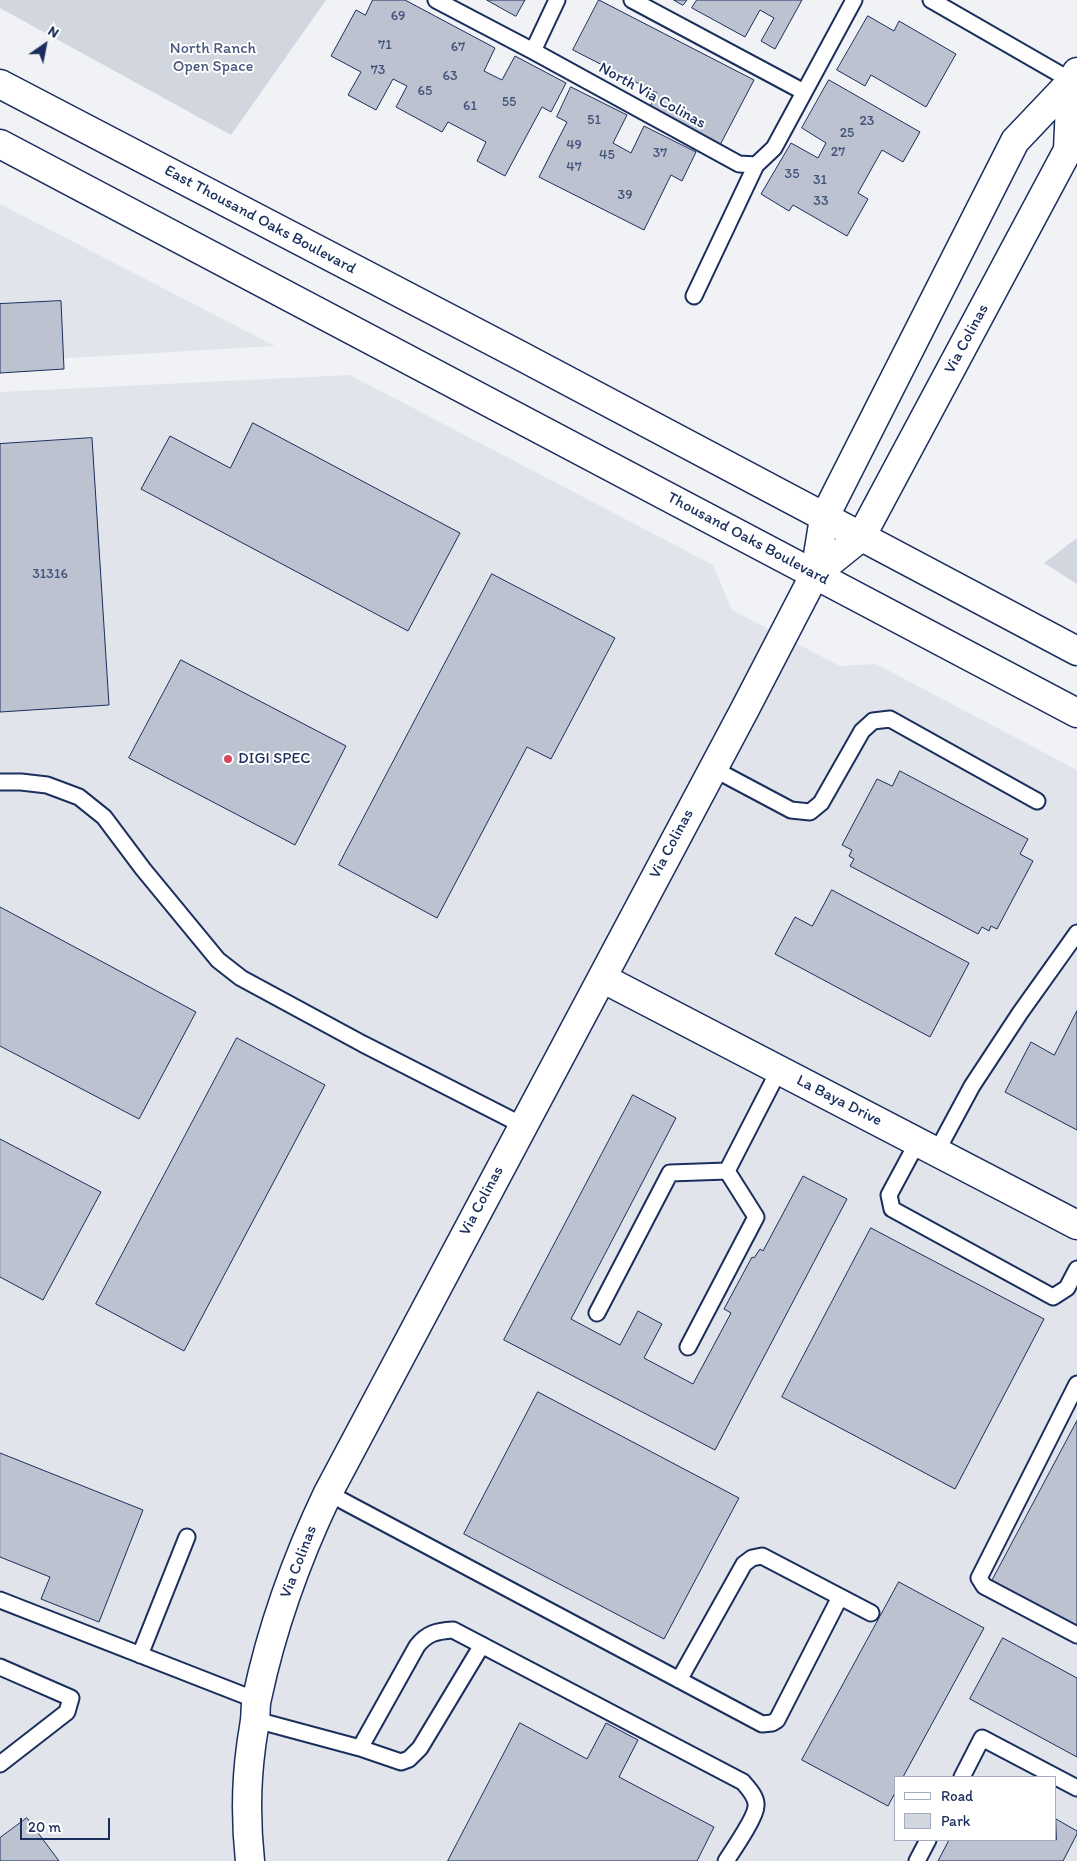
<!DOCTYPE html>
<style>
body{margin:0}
#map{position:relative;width:1077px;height:1861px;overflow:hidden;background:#f1f2f5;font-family:Itim,sans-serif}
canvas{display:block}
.legend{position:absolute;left:894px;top:1776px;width:162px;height:65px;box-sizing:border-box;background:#fff;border:1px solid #a4acbf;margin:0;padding:6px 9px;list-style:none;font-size:15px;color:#1b2f5e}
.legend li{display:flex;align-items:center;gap:10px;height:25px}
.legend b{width:25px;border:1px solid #a4acbf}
.north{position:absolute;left:20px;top:20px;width:50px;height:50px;-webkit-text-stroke:4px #fff;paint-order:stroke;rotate:33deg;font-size:14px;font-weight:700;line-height:20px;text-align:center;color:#1b2f5e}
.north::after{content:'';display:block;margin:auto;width:18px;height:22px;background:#1b2f5e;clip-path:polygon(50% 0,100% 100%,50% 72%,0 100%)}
.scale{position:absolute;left:20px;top:1818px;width:90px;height:22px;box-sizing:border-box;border:2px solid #1b2f5e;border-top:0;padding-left:6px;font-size:15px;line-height:18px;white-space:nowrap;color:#1b2f5e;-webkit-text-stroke:4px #fff;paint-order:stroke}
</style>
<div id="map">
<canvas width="1077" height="1861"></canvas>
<ul class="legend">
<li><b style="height:6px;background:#fff"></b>Road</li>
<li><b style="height:14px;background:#d2d6df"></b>Park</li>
</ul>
<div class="north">N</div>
<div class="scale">20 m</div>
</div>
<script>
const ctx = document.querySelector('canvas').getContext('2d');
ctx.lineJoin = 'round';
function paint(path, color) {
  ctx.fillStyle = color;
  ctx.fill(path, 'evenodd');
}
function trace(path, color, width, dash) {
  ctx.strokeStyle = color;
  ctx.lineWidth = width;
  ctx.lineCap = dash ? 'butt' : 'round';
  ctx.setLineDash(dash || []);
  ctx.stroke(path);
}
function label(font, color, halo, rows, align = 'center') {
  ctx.font = font + ' Itim,sans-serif';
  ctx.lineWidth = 4;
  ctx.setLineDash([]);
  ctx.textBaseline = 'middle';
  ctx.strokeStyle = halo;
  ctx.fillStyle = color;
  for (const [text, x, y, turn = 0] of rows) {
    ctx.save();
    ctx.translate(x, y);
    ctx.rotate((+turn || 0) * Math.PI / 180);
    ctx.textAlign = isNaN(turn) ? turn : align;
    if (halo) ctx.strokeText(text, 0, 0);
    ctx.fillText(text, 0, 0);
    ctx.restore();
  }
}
paint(new Path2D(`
 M0,204L275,346L0,362Z
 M350,375L713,565L732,610L840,666L876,664L1077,770V1861H0V392ZM896,1777H1056V1840H896Z`), '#e1e4ea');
paint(new Path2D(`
 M0,0H326L231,135L0,8Z
 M1077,538V584L1044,563Z`), '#d2d6df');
const building = new Path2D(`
 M373,0H405L495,48L484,71L502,80L515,56L566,83L551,112L542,107L505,176L477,161L486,142L448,122L442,132L396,107L407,86L393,79L376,110L348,95L361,72L331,56L356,10L365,15Z
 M487,0H525L516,16Z
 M599,0L754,80L719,147L648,111L657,93L573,50Z
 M674,0H687L683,5Z
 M697,0H802L775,49L761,41L774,18L760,10L745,37L692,8Z
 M868,16L894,31L899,21L956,54L926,107L871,75L865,86L837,70Z
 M829,80L920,132L903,162L882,150L858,193L868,199L847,236L793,205L789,211L761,194L791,143L818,158L826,143L802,128Z
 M571,87L627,115L613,143L631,153L644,126L696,152L682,181L671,175L644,230L539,177L567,122L557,117Z
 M61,301L64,369L0,373V304Z
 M253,423L460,533L408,631L141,489L170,436L230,468Z
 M92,438L109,705L0,712V444Z
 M492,574L615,638L551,759L527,747L437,918L339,865Z
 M181,660L346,746L295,845L129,758Z
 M900,771L1028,839L1020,854L1033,861L997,929L991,926L989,931L982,927L978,934L850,866L854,859L849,856L852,850L842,845L877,779L892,786Z
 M832,890L969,963L930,1037L775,954L795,917L812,926Z
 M0,907L196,1012L139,1119L0,1046Z
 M1077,1011V1130L1005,1092L1031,1042L1054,1055Z
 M237,1038L325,1085L184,1351L96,1304Z
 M633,1095L676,1118L571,1319L620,1345L638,1311L662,1324L644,1358L693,1384L731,1313L724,1309L752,1257L754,1258L760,1249L763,1251L803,1176L847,1199L715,1450L504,1340Z
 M0,1139L101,1192L43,1300L0,1277Z
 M871,1228L1044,1319L955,1489L782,1397Z
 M538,1392L739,1498L664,1639L464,1534Z
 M1077,1421V1626L992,1581Z
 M0,1453L143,1510L99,1622L41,1599L50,1577L0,1557Z
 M899,1582L984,1628L903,1777H896V1791L888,1806L802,1760Z
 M1003,1638L1077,1678V1757L970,1699Z
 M520,1723L587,1759L606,1723L638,1740L619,1777L714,1827L697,1861H448Z
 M27,1818L59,1861H0V1838Z
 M1056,1819L1077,1831V1834L1063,1861H938L949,1840H1056Z`);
paint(building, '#bcc2d0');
trace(building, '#1b2f5e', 1);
const lane = new Path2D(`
 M436,0L533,51L739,164L756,165L774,148L854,0
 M632,0L804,92
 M931,0L1077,84
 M533,51L557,0
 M694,296L756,165
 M712,768L791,810L810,812L821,803L862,731L873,721L890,719L1037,801
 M0,782H21L47,785L79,797L104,817L143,869L218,960L241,978L363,1044L522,1125
 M918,1141L889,1195L892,1209L1053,1297L1067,1288L1077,1269
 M937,1151L972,1086L1020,1013L1077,933
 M727,1171L779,1070
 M597,1313L670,1173L727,1171L756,1217L688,1347
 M1077,1384L979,1578L984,1586L1077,1635
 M328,1493L762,1724L772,1723L777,1720L840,1597
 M0,1600L256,1700
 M140,1655L187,1537
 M0,1667L71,1698L67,1712L0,1764
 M679,1680L744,1564L752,1558L762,1556L871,1613
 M256,1720L360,1748L401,1762L409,1759L420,1748L482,1645
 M360,1748L417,1646C427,1633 437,1631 453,1630L743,1782C748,1788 757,1797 756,1806C756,1817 733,1850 726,1861
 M962,1777L982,1738L1077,1788
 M917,1861L928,1840`);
const street = new Path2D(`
 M815,574L861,537L1068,150L1071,82
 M602,978L1077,1225
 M250,1861C246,1824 246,1784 251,1747C252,1738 254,1729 255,1720C256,1713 255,1705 257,1698C272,1627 297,1558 328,1493L745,709L815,574L824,518L1015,141L1071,82L1077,72`);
const secondary = new Path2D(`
 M0,84L521,356L1077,651
 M0,144L1077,713`);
trace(lane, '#1b2f5e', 19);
trace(street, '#1b2f5e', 31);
trace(secondary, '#1b2f5e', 31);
trace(lane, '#fff', 15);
trace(street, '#fff', 28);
trace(secondary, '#fff', 28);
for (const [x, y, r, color] of [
 [228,759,5,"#d1495b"]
]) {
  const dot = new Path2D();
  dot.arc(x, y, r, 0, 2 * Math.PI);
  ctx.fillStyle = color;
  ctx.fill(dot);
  trace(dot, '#fff', 2);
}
label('14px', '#43547a', null, [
 ["69",398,16],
 ["71",385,45],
 ["67",458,47],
 ["73",378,70],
 ["63",450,76],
 ["65",425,91],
 ["55",509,102],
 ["61",470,106],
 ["51",594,120],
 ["23",867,121],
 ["25",847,133],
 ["49",574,145],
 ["27",838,152],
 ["37",660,153],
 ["45",607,155],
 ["47",574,167],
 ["35",792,174],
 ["31",820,180],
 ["39",625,195],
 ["33",821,201],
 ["31316",50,574]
]);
label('16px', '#49597e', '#fff', [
 ["North Ranch",213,49],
 ["Open Space",213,67]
]);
label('16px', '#1b2f5e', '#fff', [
 ["North Via Colinas",652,96,29],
 ["East Thousand Oaks Boulevard",260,220,28],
 ["Via Colinas",967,339,-62],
 ["Thousand Oaks Boulevard",748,539,28],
 ["Via Colinas",672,844,-62],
 ["La Baya Drive",839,1101,27],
 ["Via Colinas",482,1201,-62],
 ["Via Colinas",299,1562,-69]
]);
label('16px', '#1b2f5e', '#fff', [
 ["DIGI SPEC",238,759]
], 'left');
</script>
